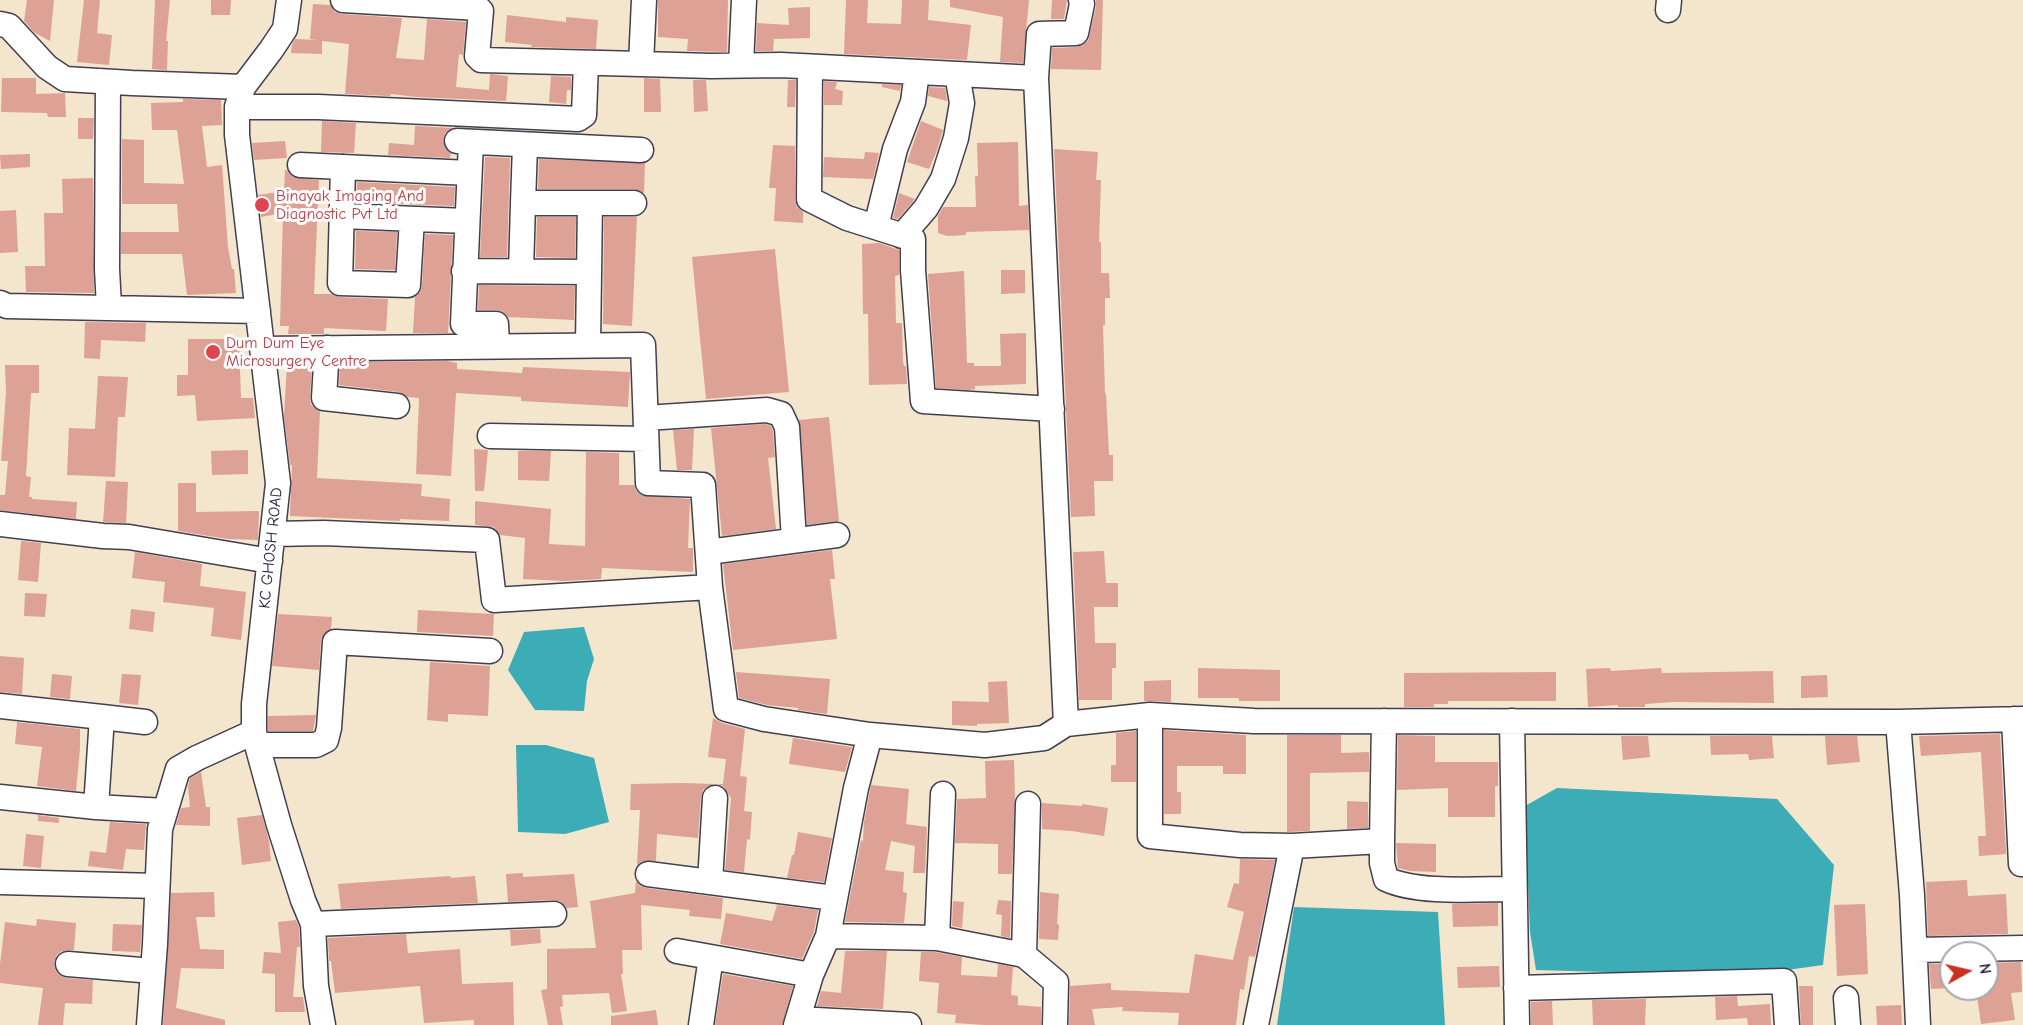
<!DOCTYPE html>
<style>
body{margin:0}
#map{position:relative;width:2023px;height:1025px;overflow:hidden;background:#f4e5cd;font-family:"Comic Neue",sans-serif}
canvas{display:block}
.north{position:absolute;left:1939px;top:941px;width:60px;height:60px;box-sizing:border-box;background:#fff;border:2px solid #a7a7b1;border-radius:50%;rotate:82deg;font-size:16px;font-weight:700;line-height:24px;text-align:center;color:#22223b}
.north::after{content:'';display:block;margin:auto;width:21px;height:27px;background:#c8321e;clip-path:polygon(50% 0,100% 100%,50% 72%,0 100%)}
</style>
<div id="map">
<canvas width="2023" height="1025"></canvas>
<div class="north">N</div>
</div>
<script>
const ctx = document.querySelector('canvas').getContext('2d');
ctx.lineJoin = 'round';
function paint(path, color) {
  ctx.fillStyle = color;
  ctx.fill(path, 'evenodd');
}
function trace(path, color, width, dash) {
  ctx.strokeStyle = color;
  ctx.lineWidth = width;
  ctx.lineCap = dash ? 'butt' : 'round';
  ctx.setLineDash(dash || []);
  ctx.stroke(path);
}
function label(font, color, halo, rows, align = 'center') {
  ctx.font = font + ' "Comic Neue",sans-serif';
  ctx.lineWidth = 6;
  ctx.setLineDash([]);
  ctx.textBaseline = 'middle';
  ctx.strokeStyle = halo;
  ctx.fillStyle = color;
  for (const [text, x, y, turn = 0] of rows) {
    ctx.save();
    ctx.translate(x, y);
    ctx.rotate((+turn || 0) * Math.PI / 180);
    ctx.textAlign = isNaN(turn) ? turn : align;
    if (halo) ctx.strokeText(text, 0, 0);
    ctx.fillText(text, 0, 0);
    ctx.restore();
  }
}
paint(new Path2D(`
 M584,627L594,659L587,681L584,711L535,710L508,670L524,632Z
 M516,745H546L594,758L609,822L565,834L518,832Z
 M1557,788L1777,799L1834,865L1823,965L1744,976L1536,970L1530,932L1525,806Z
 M1294,907L1438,912L1445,1025H1277Z`), '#3cadb6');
paint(new Path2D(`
 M27,0H54L50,41L35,33L24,21Z
 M84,0H100L97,33L112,35L109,65L77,62Z
 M155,0H170L166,41H168L167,70L152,69Z
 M211,0H231L230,15H211Z
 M658,0H728L727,52L687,51L688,39L658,37Z
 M846,0H868L867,23L901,24L902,0H929L928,20L971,25L967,60L844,54Z
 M950,0H1029L1023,63L1000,62L1003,17L950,7Z
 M1052,0H1067L1064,19H1051Z
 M1096,0H1103L1101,70L1051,69L1052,48L1077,47L1088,41L1096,7Z
 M313,4L330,5L335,12L342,14L402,18L396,58L424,60L427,19L466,22L463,55L459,54L456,87L489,90L490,74L508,76L506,101L417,97L391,94L390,96L345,94L349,44L322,41V54L291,53L292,45L295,39L318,40L310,39Z
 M810,7V38L774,39L773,51H756L757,23L789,25L788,8Z
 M507,15L566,22V17L598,20L596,49L531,47L532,45L505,42Z
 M551,76L571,77V90H567L566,104L549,102Z
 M2,78H36V94L65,93L66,117H48L47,113L1,112Z
 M644,78L660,79L661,112H644Z
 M693,80H706L708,111L694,112Z
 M788,80H796L795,107H787Z
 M824,81L837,82L835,89L843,91L842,105H824Z
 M882,84L901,85L900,91L882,87Z
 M929,87L945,88L947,101L928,96Z
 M183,99L221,100L222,125L202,126L207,167L222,165L228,247L232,269H234L236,293L187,295L182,254H121V232H179L177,204H122V139L144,140V183L184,184L177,130H152L151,103L183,102Z
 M78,118H94L93,139H78Z
 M322,121L356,123L354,153L321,152Z
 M921,121L943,130L936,153L929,169L907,162Z
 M415,126L454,128L445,133L443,140L445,148L451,153L450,158L388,155L389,143L414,145Z
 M285,141L287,158L254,160L252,143Z
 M1018,142L1019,206L1028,205L1029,230L966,232V235L947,236L938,233V216L943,207H976L975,176H978L977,143Z
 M773,145L795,146V199L797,207L803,212V223L774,221L776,188H769Z
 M1054,149L1098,152L1096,180H1101L1099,242H1101V273H1109L1110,298H1105V325H1103L1105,394H1106L1109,455H1113V481H1094L1095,516L1071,517Z
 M865,152L879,153L873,179L823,177L824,157L864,159Z
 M30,154V167L1,169L0,155Z
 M485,157L510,158L507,257H480Z
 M539,159L645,163L644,193L634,189H538Z
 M285,169L293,177L319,180L314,294H332L340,297L388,299L386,331L324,328V334H288L289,326H280L283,213L261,217L258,195L284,191Z
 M93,178L94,293L26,292L25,266H45L44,213H63L62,179Z
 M357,182L455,187L454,206L356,202Z
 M899,193L915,199L898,219L893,218Z
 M16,210L18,252L0,253V211Z
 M537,217H576L575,258L536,257Z
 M604,217H637L632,326L603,324Z
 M356,231L397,232L395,270L355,269Z
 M425,234L453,235L448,333H413L415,297L420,292L422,286Z
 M879,243L899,250V275L895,276L896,323H902L903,361L904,366H906L907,384L869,385L868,314H863L862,244Z
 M775,249L789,392L706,399L692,257Z
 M1001,270H1025V293L1001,294Z
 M964,271L967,363H974V366H1001L1000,334L1026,333V384L975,386V389L969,390L936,388L928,274Z
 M479,285L575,286L574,320L508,317L503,312L497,310H478Z
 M85,322L146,323L145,342L101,340L100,359L84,358Z
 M188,339H239L241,398H253L255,418L197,421L195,395L177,396V375H188Z
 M447,361L457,363V369L522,373L523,367L630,372L628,407L521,401V397L456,393L451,476L416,474L419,398L408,397L399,392L339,385L340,362Z
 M287,363H312L310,398L311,405L320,411L317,478L422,484L421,496L450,499L449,521L400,519V521L290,516L292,465H290L284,416Z
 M5,365H39V393H31L26,476L31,477L29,497H32V499L77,502L76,519L0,510V495H5L8,461H1L6,393Z
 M98,376L128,377L125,417H118L115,477L67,475L69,428L95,429Z
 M829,417L839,521L807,525L799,420Z
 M765,424L771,426L773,431L775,457L768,458L776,529L722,536L711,428Z
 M694,429L692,470H677L673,430Z
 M474,449L488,450L484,491H475Z
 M248,450V474L212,475L211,451Z
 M518,451H551L549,481L518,480Z
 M586,452L619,453V485H634L636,491L641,495L690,499L688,548H693V572L602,568L601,579L565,581L523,579L525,538L500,535L494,527L475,525V501L551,509L549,544L585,546Z
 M106,481L128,482L126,523L103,522Z
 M178,483H196V512L259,511L258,540L228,539L178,531Z
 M21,541L41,543L38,582L18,580Z
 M832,550L835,579H830L837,639L733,650L723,564Z
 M1104,551L1106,583H1118V607H1094L1095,643H1116V668H1112V700H1079L1073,552Z
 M135,552L202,564L200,586L246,592L241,640L211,636L214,608L163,602L165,582L132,578Z
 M25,593L47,594L45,617L24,616Z
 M131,609L155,612L153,632L129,629Z
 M418,610L494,614L493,636L417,632Z
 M278,614L332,617L331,629L324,634L321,640L319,670L272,666Z
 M0,656L24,658L22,694L0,692Z
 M430,662L490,666L488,716L448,714V722L427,720Z
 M1198,668L1280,670V701H1239V698H1198Z
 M1610,668L1611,671L1661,668L1662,673L1773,671L1774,703L1673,702L1645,704V707H1618V705L1588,707L1586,669Z
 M736,672L830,679L827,714L798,710V708L767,705L739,698Z
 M1556,672V701H1448V704H1434V707H1404V673Z
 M52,674L72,676L70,699L50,697Z
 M122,674L141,675L138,705L119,703Z
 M1827,675L1828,697L1801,698V676Z
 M1171,680V702L1144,701V681Z
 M1007,681L1009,723L977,724V726L952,725V701L989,702L988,682Z
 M316,715L313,731H268V716Z
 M713,718L722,723L745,729L740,776L747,777L744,811L752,812L750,840L747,839L744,872L725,870L731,798L723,786L717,784H723L726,759L708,757Z
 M17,722L80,729V748L76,791L37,786L42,747L15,744Z
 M1164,730L1246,735V774H1223V766H1177V792H1181V814H1164Z
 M1136,731V782H1111V765H1116V733Z
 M2000,734L2006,854L1979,856L1978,836H1986L1981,752L1921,756L1919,736Z
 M1287,735H1341V753L1369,752V772L1310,773V831L1287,832Z
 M1398,735L1435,736V762H1498V786H1495V817H1448V788L1397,790Z
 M1621,736H1648L1650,757L1623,760Z
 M1710,736H1772L1774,758L1749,760L1748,754L1711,755Z
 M1825,736H1857L1860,762L1827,765Z
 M793,738L852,747L845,772L789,764Z
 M1014,760L1015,799L1012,874H998V844L955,843L957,799L986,798L985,761Z
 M201,772L206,807H210V826L176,825L181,808L190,807L188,787L190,778Z
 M683,783L714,784L708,786L703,790L701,797L698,838L657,834L656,861H643L637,865L640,810H630L631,784Z
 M871,785L909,789L906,824L927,827L925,873H913L915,846L891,841L885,870L904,872L903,892L907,893L904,923L845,922L861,840L863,841L864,822Z
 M1347,801L1368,802V828L1347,829Z
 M1042,803L1082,806V804L1108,808L1104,836L1071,831L1042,829Z
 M38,815L59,818V823L38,821Z
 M262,815L269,841L271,861L242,865L237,818Z
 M110,822L146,824L144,850L126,849L123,870L88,866L90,851L106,853Z
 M798,832L832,838L824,882L787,878L792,855H794Z
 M26,834L44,836L41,868L23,866Z
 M1396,843L1436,844V872L1410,871L1398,868Z
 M1240,859L1275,860L1255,957L1249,956L1244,990L1240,989L1236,1025H1178L1179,1013L1122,1011L1123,1007L1092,1009L1095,1025H1069L1070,986L1111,983V990L1189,993L1195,954L1233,960L1244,912L1227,907L1234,883L1239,884Z
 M523,873V877L574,874L578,907L567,908L561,902L553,900L508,902L506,874Z
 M450,876L451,878L475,876L478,903L341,909L338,884Z
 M1967,880L1968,896L2006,894L2008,934L1928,936L1926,882Z
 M636,881L640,886L646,888L723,898L721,919L689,916L690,910L641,905L642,950H622L623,974H621L627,1011L612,1013L609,993L562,995L563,1006L560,1007L563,1025H548L541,990L547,989V949L596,948L590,901L635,893Z
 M214,892L215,917H196L200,949L224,950V969L181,968L176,1008L225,1020V1025H163L171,893Z
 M1040,892L1059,894L1057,924L1059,925L1058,940L1039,939Z
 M998,900L1011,901L1010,938L1001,936L1002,915L996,914Z
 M953,901L964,902L962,928L952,926Z
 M1498,903V926L1453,927L1452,904Z
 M1865,904L1868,974L1837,976L1834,905Z
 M777,905L818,910L814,932L802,959L720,944L726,913L772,921Z
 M37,919L76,923L74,950L62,951L57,955L54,962L55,970L59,975L66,978L93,980L92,1004L65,1003L63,1025H38L43,988L0,983V964L5,922L36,926Z
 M296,920L299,927L300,947H297L293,997H303L305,1012H275V974L262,973L264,952L281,953L278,922Z
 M113,924L142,925L140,952L112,951Z
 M540,929L541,943L511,946L510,930Z
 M406,934L408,953L460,949L462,984L513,982L514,1025H474V1020L424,1023L420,986L335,993L331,961H329L328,938Z
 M845,951H887L883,1009L817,1006L821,991L841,993Z
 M921,952H935L962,957L961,975L997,977L998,964L1013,967L1011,995L1018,996V1005L1041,1007V1025H985L955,1023L956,1015L937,1013L939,983L919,981Z
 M2021,962L2022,992L2011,993L2015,1020L1981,1024L1976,989H1987V963Z
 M1929,964H1951V988L1931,989Z
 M1499,966L1500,987L1458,988L1457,967Z
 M723,974L793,986L782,1025H715Z
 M1799,986H1813V1025H1801Z
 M1737,996L1738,1006L1770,1004L1771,1025H1748L1747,1018L1716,1020L1715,997Z
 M1646,999L1645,1025H1593L1592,1000Z
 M1552,1001L1553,1025H1531V1002Z
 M1901,1005L1902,1025H1877L1876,1006Z
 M656,1010L658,1025H611V1016Z`), '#dda195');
const minor = new Path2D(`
 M289,0L285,29L271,50L243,87L237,107V135L278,483L254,704V732L257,745L279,825L303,900L313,924L316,986L323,1025
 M343,0L478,8L481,11L477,56L481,60L641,64
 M644,0L641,64L711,66L781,65L1036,78L1066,724
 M1668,10L1669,0
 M0,24L9,26L47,67L65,79L132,83L243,87
 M741,65L744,0
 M810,67L809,199L847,218L913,239V270L923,401L1052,409
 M1036,78L1039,34L1076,33L1082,4L1081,0
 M108,82L107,269L109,307
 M237,107H318L578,119L584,115L586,63
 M457,141L641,150
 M471,142L463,324H496L497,346
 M525,145L523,203H634
 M300,165L469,173
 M343,167L340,283L408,285L412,219
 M342,216L466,221
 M876,227L895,149L913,102L917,72
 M902,236L926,208L943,179L956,138L962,103L957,74
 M464,271L589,272
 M521,271L523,203
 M0,303L7,306L258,311
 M588,345L590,203
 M327,348L324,398L397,406
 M263,349L643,345L648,483L703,485L710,587
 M646,418L767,410L781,414L787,427L794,540
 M490,436L646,439
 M0,524L103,536L129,537L270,561
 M273,534L324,533L487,540L494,600L710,587L726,709L764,719L870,735
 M708,552L837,535
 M0,706L102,717L96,807
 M1150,715V836L1240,845L1292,846L1382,841V863L1386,879C1418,894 1478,889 1514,889
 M102,717L145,722
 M2014,719L2021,864H2023
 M1512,721L1517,1025
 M1898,722L1912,895L1918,1025
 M257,745H316L326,740L329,728L335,642L490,651
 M0,797L96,807L165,811
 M1382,841L1384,721
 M648,874L834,898
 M0,882L157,886
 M710,882L715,798
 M313,924L554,914
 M828,936L937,938L1024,955L1056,982L1055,1025
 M937,938L943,794
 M1915,950L2023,948
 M677,951L811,975
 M1024,955L1028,804
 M68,964L153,971
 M1516,988L1784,981L1787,1025
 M1846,998L1848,1025
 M798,1019L909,1025
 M149,1025L155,944L160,829L178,769L197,758L254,732
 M701,1025L711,957
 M796,1025L811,975L828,936L856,788L870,735L985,745L1044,738L1066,724L1150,715L1254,721L1898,722L2023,719
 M1256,1025L1292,846`);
trace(minor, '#423f51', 27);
trace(minor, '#fff', 24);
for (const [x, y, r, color] of [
 [262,205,8,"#e0444e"],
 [213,352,8,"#e0444e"]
]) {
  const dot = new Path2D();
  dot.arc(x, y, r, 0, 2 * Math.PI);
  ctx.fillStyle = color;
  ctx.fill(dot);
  trace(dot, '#fff', 2);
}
label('16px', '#be3a42', '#fff', [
 ["Binayak Imaging And",276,196],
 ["Diagnostic Pvt Ltd",276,214],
 ["Dum Dum Eye",226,343],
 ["Microsurgery Centre",226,361]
], 'left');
label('16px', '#22223b', '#fff', [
 ["KC GHOSH ROAD",271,548,-84]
]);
</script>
